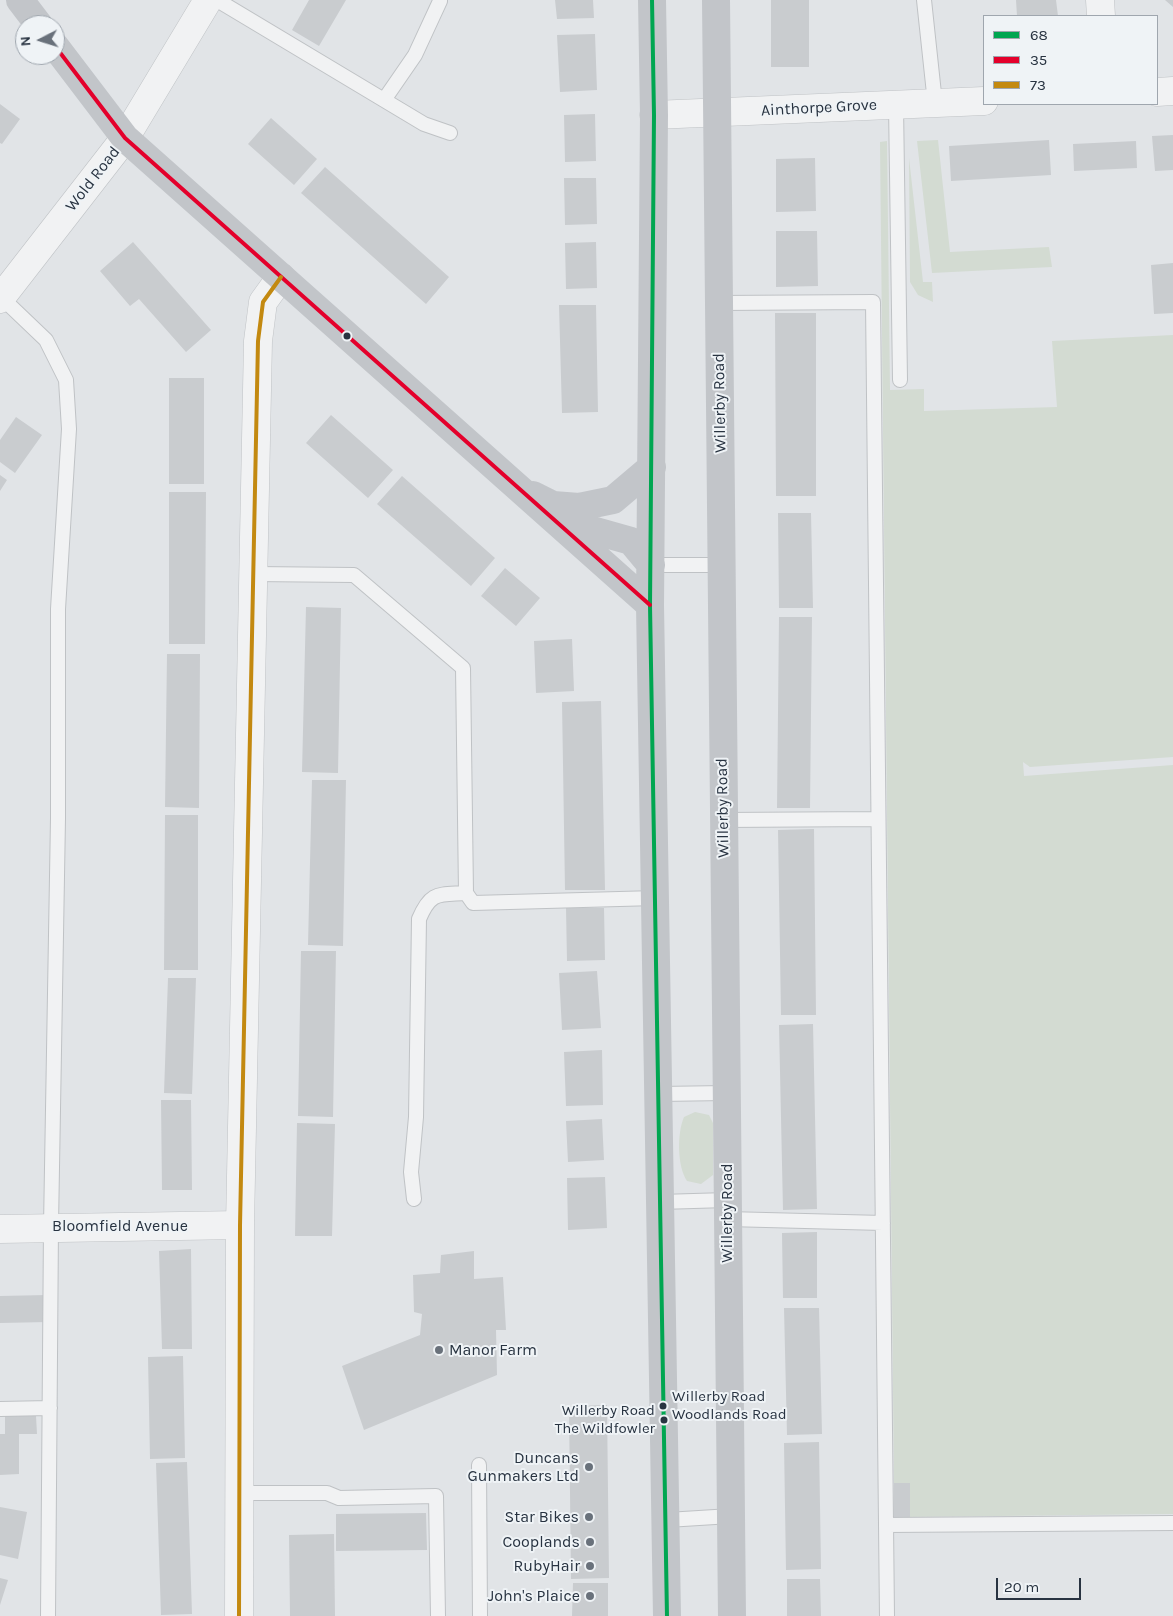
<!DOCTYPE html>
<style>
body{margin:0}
#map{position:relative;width:1173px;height:1616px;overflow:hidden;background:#e1e4e7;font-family:Karla,sans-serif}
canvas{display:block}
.legend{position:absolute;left:983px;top:15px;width:175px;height:90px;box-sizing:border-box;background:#eff3f6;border:1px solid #9fa6ae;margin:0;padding:6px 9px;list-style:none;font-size:15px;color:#283341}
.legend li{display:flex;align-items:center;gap:10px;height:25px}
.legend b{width:25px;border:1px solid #9fa6ae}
.north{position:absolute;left:15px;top:15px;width:50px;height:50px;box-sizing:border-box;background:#eff3f6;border:1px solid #9fa6ae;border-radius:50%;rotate:265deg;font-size:14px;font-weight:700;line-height:20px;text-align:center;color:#283341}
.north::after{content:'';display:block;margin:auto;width:18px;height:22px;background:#69717b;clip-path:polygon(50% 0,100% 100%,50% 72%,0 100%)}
.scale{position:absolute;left:996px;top:1578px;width:85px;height:22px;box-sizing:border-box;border:2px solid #283341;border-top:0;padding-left:6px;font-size:15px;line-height:18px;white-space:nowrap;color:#283341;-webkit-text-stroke:4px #eff3f6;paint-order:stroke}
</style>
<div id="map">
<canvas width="1173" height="1616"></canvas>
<ul class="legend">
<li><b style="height:6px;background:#00a651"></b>68</li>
<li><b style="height:6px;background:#e4002b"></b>35</li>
<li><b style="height:6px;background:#c38910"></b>73</li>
</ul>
<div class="north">N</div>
<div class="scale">20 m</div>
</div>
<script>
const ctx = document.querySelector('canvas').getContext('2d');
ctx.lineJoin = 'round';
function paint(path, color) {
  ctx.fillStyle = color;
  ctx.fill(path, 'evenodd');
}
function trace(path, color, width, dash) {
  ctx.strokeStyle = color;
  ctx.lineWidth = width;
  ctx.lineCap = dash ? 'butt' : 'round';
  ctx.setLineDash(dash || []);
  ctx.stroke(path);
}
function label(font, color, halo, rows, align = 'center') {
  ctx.font = font + ' Karla,sans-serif';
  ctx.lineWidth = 4;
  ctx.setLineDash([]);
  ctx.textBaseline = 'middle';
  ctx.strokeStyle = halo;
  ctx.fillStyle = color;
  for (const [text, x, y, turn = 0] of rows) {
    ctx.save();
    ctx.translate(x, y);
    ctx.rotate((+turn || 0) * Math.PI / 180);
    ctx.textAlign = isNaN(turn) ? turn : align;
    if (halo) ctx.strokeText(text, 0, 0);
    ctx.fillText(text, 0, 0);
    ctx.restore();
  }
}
paint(new Path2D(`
 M938,140L950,252L1049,247L1052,267L932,273L917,141Z
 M887,141L890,390L924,389V411L1057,407L1052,341L1173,335V757L1030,767L1023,762L1024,776L1173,765V1514L910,1517V1483H894L880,142Z
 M909,158L923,282H932L933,302L918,295L910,282Z
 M695,1112L709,1115L713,1123V1175L701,1184L687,1181C677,1166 677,1133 684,1117Z`), '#d3dbd2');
paint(new Path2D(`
 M309,0H346L319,46L292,30Z
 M555,0H593L594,18L557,19Z
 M771,0H809V67H771Z
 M1016,0H1056L1058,16H1017Z
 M1165,0H1173V7Z
 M595,34L597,90L560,92L557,35Z
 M0,104L20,119L2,144L0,143Z
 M595,114L596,161L565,162L564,115Z
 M271,118L317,159L294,185L248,144Z
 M1173,135V170L1155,171L1152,136Z
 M1049,140L1051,175L951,181L949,146Z
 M1136,141L1137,168L1074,171L1073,144Z
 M815,158L816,211L776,212V159Z
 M325,167L449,277L426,304L301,193Z
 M564,178H596L597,224L565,225Z
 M776,231H817L818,286L776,287Z
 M133,242L211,330L186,352L139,299L130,306L100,271Z
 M596,242L597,288L566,289L565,243Z
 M1173,263V313L1154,314L1151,265Z
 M559,305H596L598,412L562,413Z
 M775,313H816V496H776Z
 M169,378H204V484H169Z
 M331,415L393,470L368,498L306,443Z
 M16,417L42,435L15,473L0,462V440Z
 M0,475L7,480L0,491Z
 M402,476L495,558L471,586L377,504Z
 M169,492H206L205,644H169Z
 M778,513H811L813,608H779Z
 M505,568L540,598L516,626L481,596Z
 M306,607L341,608L338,773L302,772Z
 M779,617H812L810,808H777Z
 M572,639L574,691L536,693L534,641Z
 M167,654H200L199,808L165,807Z
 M601,701L605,890H565L562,702Z
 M312,780H346L343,946L308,945Z
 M165,815H198V970H164Z
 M814,829L816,1015H781L778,830Z
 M566,908H604L605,960L567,961Z
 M301,951H336L333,1117L298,1116Z
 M597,971L601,1028L562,1030L559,973Z
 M168,978H196L192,1094L164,1093Z
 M813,1024L817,1209L783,1210L779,1025Z
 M602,1050L603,1105L566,1106L564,1052Z
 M161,1100H191L192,1190H162Z
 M602,1119L604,1160L568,1162L566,1121Z
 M297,1123L335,1124L332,1236H295Z
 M605,1177L607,1228L568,1230L567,1178Z
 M817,1232V1298H783L782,1233Z
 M191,1249L192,1349H162L159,1251Z
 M474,1251V1279L503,1277L506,1330H496L497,1375L364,1430L342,1366L420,1335L422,1314L414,1312L413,1275L440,1273L441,1255Z
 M47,1295L48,1322L0,1323V1296Z
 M784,1308H819L822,1434L787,1435Z
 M183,1356L185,1458L150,1459L148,1357Z
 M607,1405L609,1578L571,1579L569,1406Z
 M5,1416H36L37,1434H19V1474L0,1475V1434H5Z
 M819,1442L821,1569L786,1570L784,1443Z
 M187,1462L192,1614L161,1615L156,1463Z
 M894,1483H910V1517H894Z
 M0,1507L27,1512L18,1559L0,1555Z
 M426,1513L427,1550L336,1551V1514Z
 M334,1534L335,1616H290L289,1535Z
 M0,1578L8,1580L0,1605Z
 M787,1579H820L821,1616H787Z
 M573,1583H608V1616H572Z`), '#c9cccf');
const lane = new Path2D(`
 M217,0L424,124L450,133
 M924,0L935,103
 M384,100L415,55L440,1
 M896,105L900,380
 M1,297L46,340L66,380L69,429L58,609V818L51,1226L48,1616
 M719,303L873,302L887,1616
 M651,565H721
 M253,574L354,575L463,668L466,893
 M723,820L877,819
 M659,1094L726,1093
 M414,1199L411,1172L416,1117L419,919C431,891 438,895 466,893L473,903L656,898
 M660,1202L727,1200
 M727,1219L883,1223
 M0,1409L50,1408
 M479,1465L480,1616
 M240,1493H327L339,1498L436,1496L438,1616
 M667,1520L731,1516
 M886,1525L1173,1523`);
const street = new Path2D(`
 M1100,0L1101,16
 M1157,92L1173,91
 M654,115L984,101
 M0,299L125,138L208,0
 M0,1229L240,1225
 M239,1616L240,1225L258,341L263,302L281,277`);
trace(lane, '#bfc2c5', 16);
trace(street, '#bfc2c5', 29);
trace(lane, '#f1f2f3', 14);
trace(street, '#f1f2f3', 28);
trace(new Path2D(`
 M20,0L39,25
 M652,0L654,115L650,605L667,1616
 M716,0L732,1616
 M55,46L125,138L650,605
 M533,495L553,505L579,507L613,500L652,467
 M563,512L592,530L631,541L651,565`), '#c2c5c9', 28);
trace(new Path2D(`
 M652,0L654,115L650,605L667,1616`), '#00a651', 4);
trace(new Path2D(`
 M55,46L125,138L650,605`), '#e4002b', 4);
trace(new Path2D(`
 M239,1616L240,1225L258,341L263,302L281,277`), '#c38910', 4);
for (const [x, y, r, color] of [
 [347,336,4.5,"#283341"],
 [439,1350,5,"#69717b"],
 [663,1406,4.5,"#283341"],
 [664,1420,4.5,"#283341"],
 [589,1467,5,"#69717b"],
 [589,1517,5,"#69717b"],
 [590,1542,5,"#69717b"],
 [590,1566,5,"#69717b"],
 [590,1596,5,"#69717b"]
]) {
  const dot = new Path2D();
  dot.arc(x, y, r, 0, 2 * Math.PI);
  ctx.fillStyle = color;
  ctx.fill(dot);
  trace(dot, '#eff3f6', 2);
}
label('15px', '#283341', '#eff3f6', [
 ["Willerby Road",672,1397],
 ["Woodlands Road",672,1415],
 ["Willerby Road",655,1411,"right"],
 ["The Wildfowler",655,1429,"right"]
], 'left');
label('16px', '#283341', '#eff3f6', [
 ["Ainthorpe Grove",819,108,-3],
 ["Wold Road",93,179,-52],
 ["Willerby Road",720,403,-91],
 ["Willerby Road",723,808,-91],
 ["Willerby Road",727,1213,-90],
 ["Bloomfield Avenue",120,1226]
]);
label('16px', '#283341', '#eff3f6', [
 ["Manor Farm",449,1350,"left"],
 ["Duncans",579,1458],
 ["Gunmakers Ltd",579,1476],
 ["Star Bikes",579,1517],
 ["Cooplands",580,1542],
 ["RubyHair",580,1566],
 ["John's Plaice",580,1596]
], 'right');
</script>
